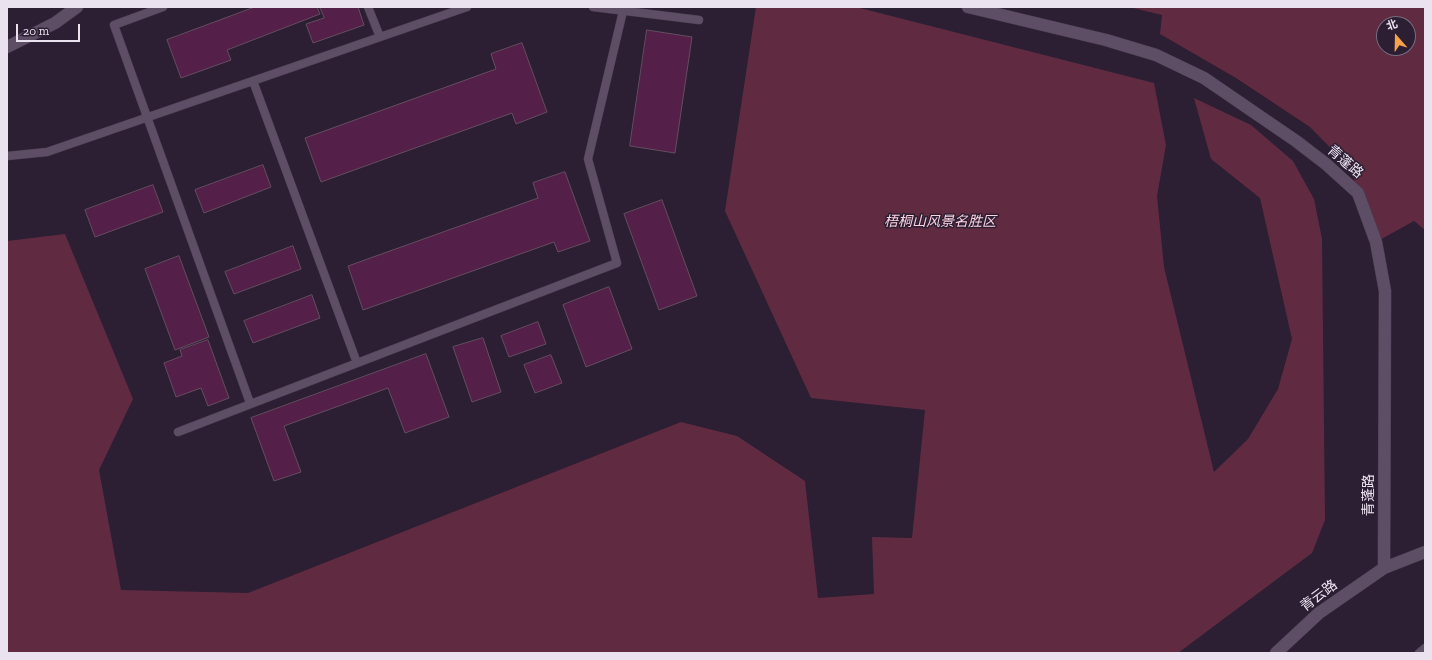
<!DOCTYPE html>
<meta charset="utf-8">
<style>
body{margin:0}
#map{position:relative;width:1432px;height:660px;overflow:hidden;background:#2c1e33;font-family:"Zilla Slab","Noto Sans SC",serif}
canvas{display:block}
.frame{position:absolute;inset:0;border:8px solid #ebe2f0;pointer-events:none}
.north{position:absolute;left:1376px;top:16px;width:40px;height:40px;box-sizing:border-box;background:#2c1e33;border:1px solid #786c7f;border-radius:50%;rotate:340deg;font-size:11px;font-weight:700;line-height:16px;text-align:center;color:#ebe2f0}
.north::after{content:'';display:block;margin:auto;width:14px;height:18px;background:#f8a04b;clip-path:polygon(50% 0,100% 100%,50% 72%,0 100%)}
.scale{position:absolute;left:16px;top:24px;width:64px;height:18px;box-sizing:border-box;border:2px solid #ebe2f0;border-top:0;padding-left:5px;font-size:12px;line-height:14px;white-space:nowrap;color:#ebe2f0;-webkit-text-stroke:3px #2c1e33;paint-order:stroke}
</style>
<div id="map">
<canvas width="1432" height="660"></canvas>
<div class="frame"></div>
<div class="north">北</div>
<div class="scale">20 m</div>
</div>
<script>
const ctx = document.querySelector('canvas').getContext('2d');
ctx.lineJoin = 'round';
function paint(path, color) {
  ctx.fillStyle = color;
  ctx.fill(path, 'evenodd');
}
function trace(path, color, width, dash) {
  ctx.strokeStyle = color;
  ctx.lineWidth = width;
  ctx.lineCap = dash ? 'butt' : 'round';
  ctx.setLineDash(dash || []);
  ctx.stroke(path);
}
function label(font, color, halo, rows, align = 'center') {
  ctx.font = font + ' "Zilla Slab","Noto Sans SC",serif';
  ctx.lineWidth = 3;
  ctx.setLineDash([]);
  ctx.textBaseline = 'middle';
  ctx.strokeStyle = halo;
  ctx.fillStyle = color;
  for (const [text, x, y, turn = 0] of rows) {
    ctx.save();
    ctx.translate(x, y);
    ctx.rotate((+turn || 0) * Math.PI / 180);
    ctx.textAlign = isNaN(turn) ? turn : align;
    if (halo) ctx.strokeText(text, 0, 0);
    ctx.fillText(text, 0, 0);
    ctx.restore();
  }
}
paint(new Path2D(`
 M756,7H856L1154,83L1166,145L1157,196L1164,267L1214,472L1248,439L1278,389L1292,339L1260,198L1211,159L1194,98L1251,125L1293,161L1314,199L1322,239L1325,520L1312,553L1178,653H7V241L65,234L133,399L99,470L121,590L248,593L681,422L737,436L805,481L818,598L874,594L872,537L912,538L925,410L811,398L725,211Z
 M1129,7H1425V230L1414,221L1376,242L1350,168L1310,127L1236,78L1160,34L1162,15ZM1384,24H1408V48H1384Z`), '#602b40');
const building = new Path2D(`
 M255,7H317L320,14L227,50L231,60L181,78L167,40Z
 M320,7H358L364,25L313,43L306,24L324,18Z
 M647,30L692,37L675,153L630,146Z
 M522,43L547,112L516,124L512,113L321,182L305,138L496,69L491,54Z
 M263,165L271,187L204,213L195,190Z
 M565,172L590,241L558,252L554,242L363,310L348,266L538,198L533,183Z
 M153,185L163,212L95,237L85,210Z
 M662,200L697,296L659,310L624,214Z
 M293,246L301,269L234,294L225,272Z
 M179,256L209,337L175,350L145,269Z
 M609,287L632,349L586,367L563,305Z
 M312,295L320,318L253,343L244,321Z
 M538,322L546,344L509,357L501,336Z
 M483,338L501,392L472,402L453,347Z
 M208,340L229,398L208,406L201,388L176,397L164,363L182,356L180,350Z
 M426,354L449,417L405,433L388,388L284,426L301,472L274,481L251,418Z
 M551,355L562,383L535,393L524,365Z`);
paint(building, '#54204a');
trace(building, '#654d5f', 1);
const lane = new Path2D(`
 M163,7L114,25L250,403
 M368,7L380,37
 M593,7L699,20
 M253,81L357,363
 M7,156L47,152L467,7
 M178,432L617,263L588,159L623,11
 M1419,653L1425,648`);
const street = new Path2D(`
 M968,7L1106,40L1156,55L1204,78L1296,141L1326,164L1358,193L1376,242L1385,291L1384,568
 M7,47L55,23L77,7
 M1276,653L1319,613L1384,568L1425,552`);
trace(lane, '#483c4d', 9);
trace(street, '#483c4d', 13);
trace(lane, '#5d4e66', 8);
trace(street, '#5d4e66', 12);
label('14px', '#ebe2f0', '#2c1e33', [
 ["青蓬路",1345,162,41],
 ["青蓬路",1369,495,-90],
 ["青云路",1319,596,-37]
]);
label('italic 14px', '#fcd2df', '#2c1e33', [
 ["梧桐山风景名胜区",940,222]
]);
</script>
